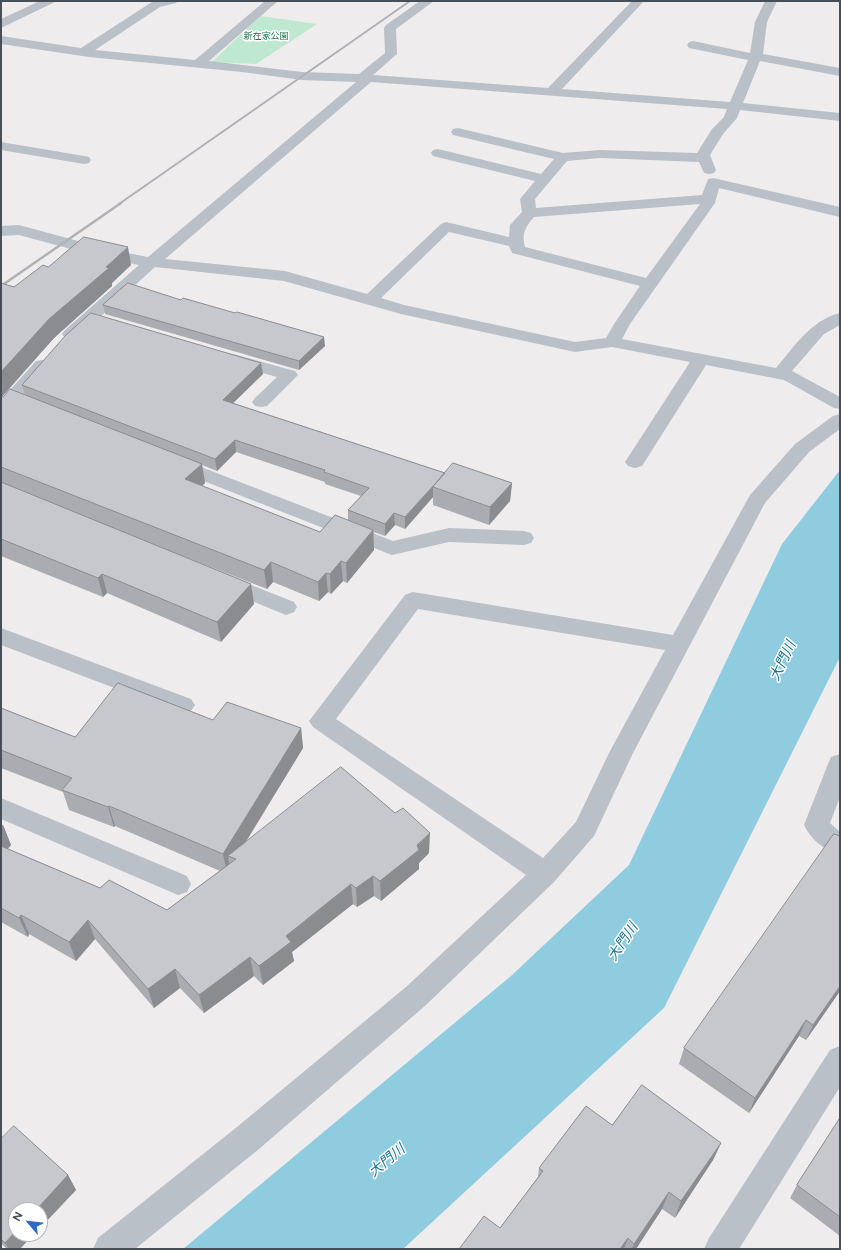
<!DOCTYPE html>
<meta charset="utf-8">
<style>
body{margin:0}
#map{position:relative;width:841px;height:1250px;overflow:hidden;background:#eeecec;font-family:Figtree,sans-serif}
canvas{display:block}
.frame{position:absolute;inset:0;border:2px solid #464e57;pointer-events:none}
.north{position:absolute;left:8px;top:1202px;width:40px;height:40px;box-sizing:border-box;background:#fff;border:1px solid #b5b8bc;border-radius:50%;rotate:298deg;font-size:11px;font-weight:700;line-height:16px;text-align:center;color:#464e57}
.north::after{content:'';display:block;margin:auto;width:14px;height:18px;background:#2d69c7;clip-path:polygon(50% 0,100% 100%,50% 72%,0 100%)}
</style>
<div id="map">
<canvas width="841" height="1250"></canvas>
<div class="frame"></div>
<div class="north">N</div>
</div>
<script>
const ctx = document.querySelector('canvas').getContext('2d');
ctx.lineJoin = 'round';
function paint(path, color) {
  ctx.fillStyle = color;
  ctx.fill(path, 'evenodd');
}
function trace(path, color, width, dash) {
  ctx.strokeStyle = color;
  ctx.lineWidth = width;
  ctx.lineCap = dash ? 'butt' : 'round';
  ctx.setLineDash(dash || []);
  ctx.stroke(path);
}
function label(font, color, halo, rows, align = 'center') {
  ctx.font = font + ' Figtree,"Noto Sans JP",sans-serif';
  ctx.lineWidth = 3;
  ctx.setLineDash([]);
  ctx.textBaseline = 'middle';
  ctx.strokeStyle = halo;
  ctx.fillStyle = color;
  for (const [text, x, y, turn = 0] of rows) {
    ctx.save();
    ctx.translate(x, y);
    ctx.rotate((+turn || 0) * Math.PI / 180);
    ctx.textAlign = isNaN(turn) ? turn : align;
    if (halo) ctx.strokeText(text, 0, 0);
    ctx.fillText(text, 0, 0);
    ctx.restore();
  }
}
paint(new Path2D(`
 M260,16L317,24L256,64L212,62Z`), '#bee8d0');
paint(new Path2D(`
 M840,470V657L664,1008L403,1249H183L511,976L629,865L782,544Z`), '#90cce0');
paint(new Path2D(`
 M40,1H55L53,3L1,28V19Z
 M178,1L176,3L160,7L95,50L195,60L265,1H278L209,61L302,72L359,74L385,53L384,28L386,25L420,1H434L396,29L397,54L373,75L548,88L632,1H644L562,89L730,102L748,60L689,48L687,45L689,42L693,41L750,53L755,22L765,1H777L767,22L763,54L840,68V76L760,61L743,103L840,113V121L740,110L737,118L723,134L710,155L716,170L714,173L709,174L704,173L699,162L600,158L567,161L535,199L536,208L702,195L708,179L713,178L840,207V217L719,188L715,203L630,324L622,339L776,368C794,347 811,320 840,313V325L824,334L792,371L840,397V409L834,408L784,380L706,365L642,466L635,468L628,466L625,462L690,362L612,347L575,352L401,314L284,281L155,267L77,338L71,339L65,338L62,334L65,330L139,265L104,258L19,235L1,236V226L19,225L111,250L148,257L356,82L302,80L242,72L89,57L1,44V36L81,48L152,2ZM371,82L727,109L724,117L712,129L697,153L600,150L563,153L458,128L453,129L451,132L453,135L554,159L541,174L438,149L433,150L431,153L433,156L535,181L520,199L522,212L510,225L509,237L446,222L441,224L367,294L285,271L165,259ZM700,204L646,278L525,247C521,234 526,226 534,217ZM449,232L509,246L512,253L640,286L614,324L606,338L575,342L404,305L381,298Z
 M1,142L84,156L89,157L91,160L89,163L84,164L1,150Z
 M233,354L295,371L298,375L267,406L261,407L255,406L252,402L255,398L277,377L227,363L224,359L227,355Z
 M42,360L48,361L51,365L48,369L8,415L1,417V400L36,361Z
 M840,414V429L809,452L765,503L633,753L594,836L554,882L426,1005L259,1149L135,1249H93L98,1238L237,1127L406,987L526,875L313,727L309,721L405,595L413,592L673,635L750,495L795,444L833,416ZM418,609L665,650L609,753L576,822L543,858L336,719Z
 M175,457L393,541L449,528L524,531L531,533L534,538L531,543L524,545L449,542L392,555L168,467L165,463L168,459Z
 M226,575L294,602L297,607L294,612L286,615L218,587L215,582L218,577Z
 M1,628L191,699L195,705L191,711L183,714L1,645Z
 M840,754V797L830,823L840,832V855C823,849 812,841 804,825L828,764L831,757Z
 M1,798L187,876L191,884L187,892L178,895L1,819Z
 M840,1046V1087L739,1249H704L709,1238L830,1050Z`), '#b9c0c7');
trace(new Path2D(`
 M119,204L410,1`), '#afb1b6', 2);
trace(new Path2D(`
 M1,286L121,203`), '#afb1b6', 2.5);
paint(new Path2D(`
 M131,265L112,283V286L54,338L1,397L25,395L22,385L263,374L233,403L445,473L512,483L510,501L489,525L433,505V497L405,529L395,525L385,536L374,532V550L347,583L343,581L331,594L328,592L319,601L273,582L267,589L180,555L251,584L254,604L221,642L107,593L103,597L1,556V283L14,287L48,267ZM236,452L325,482V484L361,496L348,510V520L320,532L202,486L205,483L202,465L217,471Z
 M103,305L325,346L299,370L105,314Z
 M1,708L75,737L213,720L301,728L303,748L246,842L429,853L419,863V869L381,901L374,896L357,907L353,904L292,952L294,961L263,985L254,976L204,1013L180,988L154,1008L95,939L76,961L29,934L28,937L1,922V824L3,825L11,845L8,849L100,888L167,910L220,871L115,826L114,827L69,810L63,792L1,768Z
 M840,991L806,1040L799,1036L749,1113L679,1064L684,1048Z
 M840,1118V1236L790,1198L797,1185Z
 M612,1125L721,1143L713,1160L675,1218L662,1209L636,1249H459L500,1228L538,1177L539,1168Z
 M1,1139L68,1175L76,1190L40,1228V1210L20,1249H7L1,1243Z`), '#abacb1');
paint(new Path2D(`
 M128,247L131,265L112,283V286L54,338L1,398V372L49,319Z
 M324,337L325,346L299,370V361Z
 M261,363L263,374L224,412L223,400Z
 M235,440L236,452L217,471L215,459Z
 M202,464L205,483L189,499L185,479Z
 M445,473L433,487V497L405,529V517Z
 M512,483L510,501L489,525L490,507Z
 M394,513L395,525L385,536V524Z
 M373,530L374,550L347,583L346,563Z
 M341,561L343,581L331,594L330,574Z
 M271,562L273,582L267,589L264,570Z
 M326,573L328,592L319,601L318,582Z
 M102,574L107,593L103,597L98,578Z
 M251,584L254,604L221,642L217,622Z
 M301,728L303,748L235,859L228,856L230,867L227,873L223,854Z
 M109,806L115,826L114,827L108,807Z
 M3,825L11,845L1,856V827Z
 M430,833L429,853L419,863V869L381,901L380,881Z
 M373,876L374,896L357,907L356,888Z
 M351,884L353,904L292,952L294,961L263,985L259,966L286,936Z
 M21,915L29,934L28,937L19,918Z
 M88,920L95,939L76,961L69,942Z
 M250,957L254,976L204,1013L199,995Z
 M175,969L180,988L154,1008L148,989Z
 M840,986V991L806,1040L813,1025Z
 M806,1020L799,1036L749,1113L755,1098Z
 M721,1143L713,1160L675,1218L681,1201Z
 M68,1175L76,1190L40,1228V1210H36Z
 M669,1192L662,1209L636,1249H632L634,1244Z
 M16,1231V1234H34L20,1249H9L5,1243Z
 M628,1238L624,1249H620Z`), '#8b8c90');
const building = new Path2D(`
 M84,237L128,247L106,267L109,268L49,319L1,372V283L14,287L43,265L48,267Z
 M128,283L181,300L183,298L235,313L237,312L324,337L299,361L103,305Z
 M91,313L261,363L223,400L445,473L405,517L394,513L385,524L348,510L369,488L324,472L325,470L235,440L215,459L22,385L65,336Z
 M10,389L202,464L185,479L320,532L335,515L373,530L346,563L341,561L330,574L326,573L318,582L271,562L264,570L1,467V397H3Z
 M453,463L512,483L490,507L433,487Z
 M1,482L251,584L217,622L102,574L98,578L1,539Z
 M118,683L213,720L227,702L301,728L223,854L109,806L108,807L62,790L72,778L1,750V708L75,737Z
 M341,767L395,813L403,808L430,833L417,845L419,850L380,881L373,876L356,888L351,884L286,936L291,942L259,966L250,957L199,995L175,969L148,989L88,920L69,942L21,915L19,918L1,908V846L100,888L109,880L167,910L236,859L228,856Z
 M834,834L840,836V986L813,1025L806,1020L755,1098L684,1048Z
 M642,1085L721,1143L681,1201L669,1192L634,1244L628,1238L620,1249H459L484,1216L500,1228L543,1171L539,1168L586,1106L612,1125Z
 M840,1118V1217L797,1185Z
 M14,1126L68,1175L36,1210H16V1231L5,1243L1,1239V1139Z`);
paint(building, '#c7c8ce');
trace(building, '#8b8c90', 1);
label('9px', '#206f4b', '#fff', [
 ["新在家公園",266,36]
]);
label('italic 14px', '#1c7594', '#fff', [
 ["大門川",783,661,-65],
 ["大門川",623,942,-56],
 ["大門川",387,1161,-40]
]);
</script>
